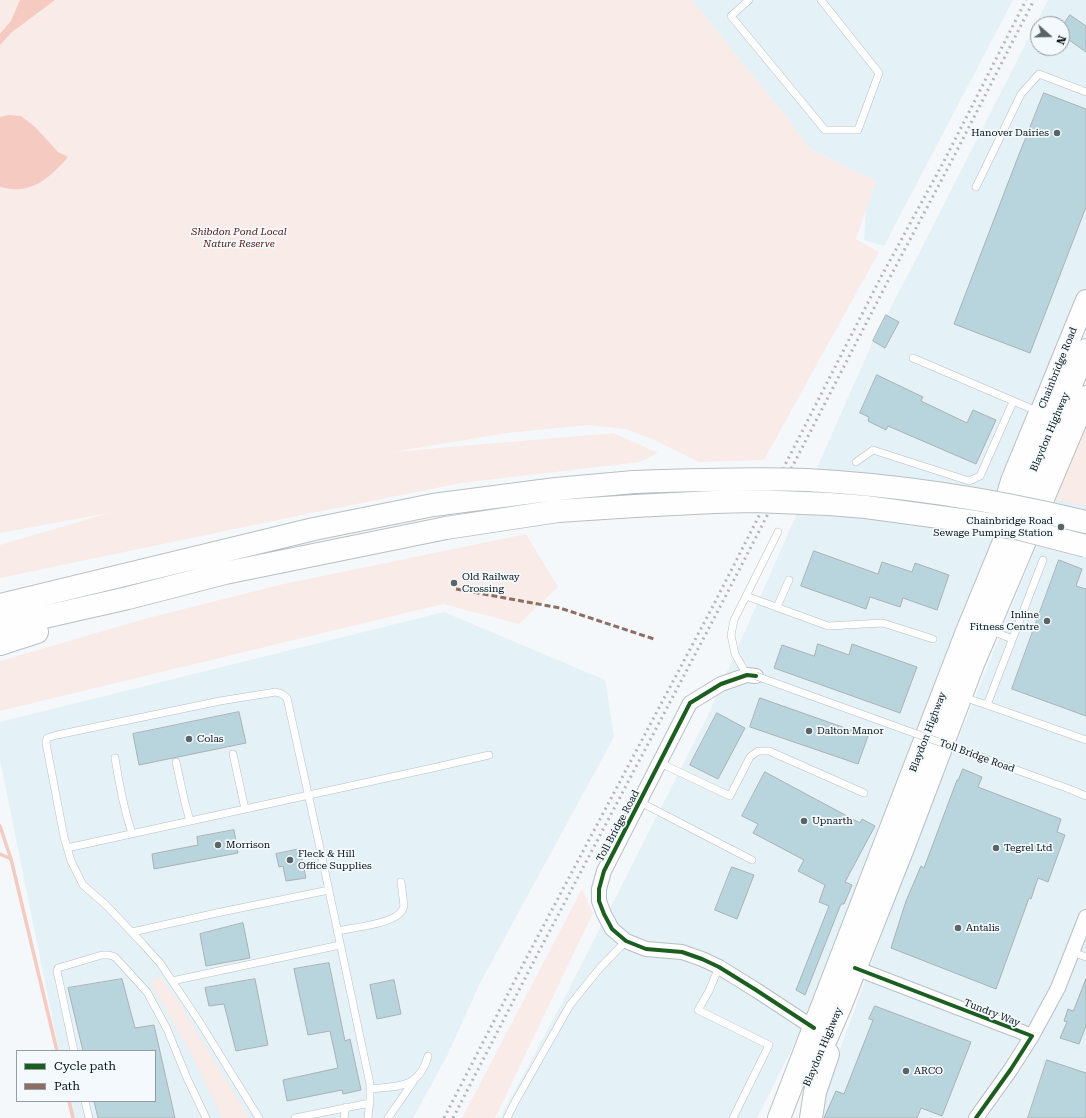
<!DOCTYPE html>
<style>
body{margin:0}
#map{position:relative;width:1086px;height:1118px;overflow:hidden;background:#f5f8fa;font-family:"Roboto Serif",serif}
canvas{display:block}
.legend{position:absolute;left:16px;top:1050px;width:140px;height:52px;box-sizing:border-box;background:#f3f9fc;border:1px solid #959da0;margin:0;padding:5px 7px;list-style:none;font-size:12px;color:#071317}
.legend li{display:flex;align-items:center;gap:8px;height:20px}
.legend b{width:20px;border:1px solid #959da0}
.north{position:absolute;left:1030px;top:16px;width:40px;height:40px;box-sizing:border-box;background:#f3f9fc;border:1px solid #959da0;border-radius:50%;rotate:110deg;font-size:11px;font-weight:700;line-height:16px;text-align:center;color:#071317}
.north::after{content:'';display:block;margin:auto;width:14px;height:18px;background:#5a6366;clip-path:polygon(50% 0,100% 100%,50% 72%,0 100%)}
</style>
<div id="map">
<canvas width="1086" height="1118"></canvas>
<ul class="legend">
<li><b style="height:5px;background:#1b5e20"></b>Cycle path</li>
<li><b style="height:5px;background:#8d6e63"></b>Path</li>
</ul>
<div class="north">N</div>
</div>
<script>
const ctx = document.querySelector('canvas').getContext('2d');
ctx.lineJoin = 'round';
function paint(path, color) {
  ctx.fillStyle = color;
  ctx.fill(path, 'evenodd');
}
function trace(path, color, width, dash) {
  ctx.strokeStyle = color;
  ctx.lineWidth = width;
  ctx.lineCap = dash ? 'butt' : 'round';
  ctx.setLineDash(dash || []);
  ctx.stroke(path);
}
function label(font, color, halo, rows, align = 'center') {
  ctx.font = font + ' "Roboto Serif",serif';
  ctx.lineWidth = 3.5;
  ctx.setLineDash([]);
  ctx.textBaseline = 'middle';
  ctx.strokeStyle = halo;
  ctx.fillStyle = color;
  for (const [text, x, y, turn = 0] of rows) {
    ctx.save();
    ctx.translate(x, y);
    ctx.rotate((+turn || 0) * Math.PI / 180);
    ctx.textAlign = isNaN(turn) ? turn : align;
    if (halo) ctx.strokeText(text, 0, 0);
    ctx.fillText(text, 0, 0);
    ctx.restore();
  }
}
paint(new Path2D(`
 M692,0H1013L884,246L864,240L866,209L876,181L810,149L795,128Z
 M1048,0H1086V323L813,1007L757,1118H500L564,999L708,715L873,341L914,263ZM1038,24H1062V48H1038Z
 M1086,428V1118H821L823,1095L917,840L1034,552Z
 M444,612L605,680L614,737L480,983L447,1056L413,1118H72L69,1101H155V1051H59L0,760V722Z`), '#e4f1f7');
paint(new Path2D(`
 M0,0H692L795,128L810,149L876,181L856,239L879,252L764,460L699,462L650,438L625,429L588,425L507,433L393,452L614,433L658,453L640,462L461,483L297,516L0,578V545L109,513L0,533Z
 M1086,423V506L1054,499Z
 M526,534L558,587L519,624L443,604L0,711V661L148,618L279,585Z
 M582,889L593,913L495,1118H462Z
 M160,976L179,1003L249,1118H222L192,1055L150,982Z`), '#f9ebe8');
paint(new Path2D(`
 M20,0H55L12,32L0,45V34L11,21Z
 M8,115L21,116L35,127L58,152L68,157C55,172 39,188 19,189C13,190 6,188 0,187V117Z`), '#f5cac0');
trace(new Path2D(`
 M0,826L11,859L57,1051
 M0,854L11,859
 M69,1101L73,1118`), '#f5cac0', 3.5);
const building = new Path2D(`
 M1070,15L1086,26V52L1062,35V27Z
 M1044,93L1086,109V207L1030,353L954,324L1018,157Z
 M886,315L899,322L885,348L873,341Z
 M877,375L923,397L921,401L967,423L973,410L996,420L976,464L888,426L886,430L868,421L869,417L860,413Z
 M814,551L878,574L882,562L912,572L915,563L949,575L937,610L903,598L900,607L870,597L866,609L801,586Z
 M1059,560L1082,569L1076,586L1086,589V716L1012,689Z
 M818,644L849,655L852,644L917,667L900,713L774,668L782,645L814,656Z
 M760,698L868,736L858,764L750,727Z
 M239,712L246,743L139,765L133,734Z
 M717,713L745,728L718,779L690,765Z
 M963,769L982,777L978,787L1061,819L1057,832L1065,835L1048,882L1038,878L1031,899L1029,898L996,989L891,948L906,901L921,866L924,868L957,780H958Z
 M765,772L860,823L862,819L875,826L845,882L852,885L844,904H841L805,995L796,990L829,906L819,902L825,885L798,871L804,860L753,833L758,824L742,816Z
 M234,830L238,853L154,869L152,854L198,845L197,837Z
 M300,849L306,878L286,881L283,866L279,867L276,854Z
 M732,867L754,875L737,919L715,910Z
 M243,923L250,958L206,966L200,934Z
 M329,963L345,1041L350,1039L361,1090L343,1094L342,1090L287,1101L283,1080L338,1068L330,1031L308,1035L294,969Z
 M122,979L135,1028L154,1025L175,1118H98L94,1101H155V1051H83L68,988Z
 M255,979L268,1045L236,1051L224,1004L209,1006L205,988Z
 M1086,979V1026L1079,1044L1060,1038L1067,1022L1064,1021L1068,1009L1073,1011Z
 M394,980L401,1014L377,1019L370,985Z
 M875,1006L971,1042L942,1116L921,1108L917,1118H824L836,1091L844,1094L873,1020L869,1019Z
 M1047,1060L1086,1073V1118H1028Z`);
paint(building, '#b8d4dd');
trace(building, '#abb2b5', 1);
const lane = new Path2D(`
 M749,0L731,16L825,130H858L879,73L821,0
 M976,187L1021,94L1039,74L1086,92
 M913,358L1039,412
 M856,462L873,450L969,481L980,476L1013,402
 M746,596L828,626L883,623L933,639
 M777,607L789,580
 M990,630L1012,639
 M747,675L735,654L731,635L734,620L778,532
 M963,697L987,705L1086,740
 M987,705L1043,560
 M233,754L245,809
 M115,758C119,784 124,809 132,834
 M176,762L185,803L190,821
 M660,763L730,796L750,757L758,751H769L864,793
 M1072,790L1086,796
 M640,802L752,860
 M67,848L437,767L489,755
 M337,931C352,928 389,924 399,914C402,912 403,909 404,906L401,882
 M132,932L221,912L329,890
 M1072,952L1086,957
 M719,967L709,991L698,1010L769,1045L733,1118
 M172,981L340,945
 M74,1051L59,980L57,972L58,968L102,955H109L115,957L147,992L167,1029L187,1078L206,1118
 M370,1089C398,1086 419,1089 428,1056
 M85,1101L89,1118
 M259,1118L199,1021L160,963L142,943L106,905L83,885L71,861L64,837L46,743L47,738L57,735L220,701L276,692L282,694L287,698L318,839L370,1084V1099L368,1118
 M295,1118L370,1103
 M344,1118L346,1107
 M388,1118L413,1082
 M507,1118L515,1102L570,1005L599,969L626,941`);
const street = new Path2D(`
 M756,676L747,675L721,684L690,703L604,871L599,889V901L604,914L612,929L626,941L646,949L682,952L702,959L719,967L756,990L814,1028
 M855,968L1032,1036L1011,1069L976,1118
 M1032,1036L1058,988L1086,917`);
const secondary = new Path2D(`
 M1040,413L1086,300`);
const primary = new Path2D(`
 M1003,512L1012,481L1040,413
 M814,1067L840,1007L903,848L973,664L1086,397
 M779,1118L966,634L1033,471L1086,350
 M811,1118L815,1092L828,1054`);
const highway = new Path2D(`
 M0,605L314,529L433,505L556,489L634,482
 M0,627L128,598L225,573L446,528L558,511L635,506
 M0,644L37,632`);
trace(lane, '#b8bfc2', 8);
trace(street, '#b8bfc2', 16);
trace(secondary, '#b8bfc2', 22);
trace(primary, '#b8bfc2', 24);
trace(highway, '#b8bfc2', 24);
trace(lane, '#fefefe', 7);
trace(street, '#fefefe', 14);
trace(secondary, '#fefefe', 20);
trace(primary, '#fefefe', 22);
trace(highway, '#fefefe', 22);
trace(new Path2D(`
 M444,1118L528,955L714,604L881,277L943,163L1026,0
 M453,1118L535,959L720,607L888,281L949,166L1034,0`), '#b4b6b7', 3, [2, 4]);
const laneBridge = new Path2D(`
 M756,676L1072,790`);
const highwayBridge = new Path2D(`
 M634,482C692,480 749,478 807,480C901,485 995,500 1086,522
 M635,506L714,502L753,501L829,504L866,507L976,522L1020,529L1086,546`);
trace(laneBridge, '#b8bfc2', 8, []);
trace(highwayBridge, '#b8bfc2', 24, []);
trace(laneBridge, '#fefefe', 7);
trace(highwayBridge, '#fefefe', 22);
trace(new Path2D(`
 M456,589L560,608L654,639`), '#8d6e63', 3, [6, 3]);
trace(new Path2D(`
 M756,676L747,675L721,684L690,703L604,871L599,889V901L604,914L612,929L626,941L646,949L682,952L702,959L719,967L756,990L814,1028
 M855,968L1032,1036L1011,1069L976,1118`), '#1b5e20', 4);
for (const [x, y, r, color] of [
 [1057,133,4,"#5a6366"],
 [1061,527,4,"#5a6366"],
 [454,583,4,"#5a6366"],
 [1047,621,4,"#5a6366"],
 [809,731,4,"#5a6366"],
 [189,739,4,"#5a6366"],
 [804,821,4,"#5a6366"],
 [218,845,4,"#5a6366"],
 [996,848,4,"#5a6366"],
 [290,860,4,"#5a6366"],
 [958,928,4,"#5a6366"],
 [906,1071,4,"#5a6366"]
]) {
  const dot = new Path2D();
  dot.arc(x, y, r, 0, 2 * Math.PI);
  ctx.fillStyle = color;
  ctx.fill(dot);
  trace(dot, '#f3f9fc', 1.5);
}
label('10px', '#071317', '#f3f9fc', [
 ["Hanover Dairies",1049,133,"right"],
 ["Chainbridge Road",1053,521,"right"],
 ["Sewage Pumping Station",1053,533,"right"],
 ["Old Railway",462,577],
 ["Crossing",462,589],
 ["Inline",1039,615,"right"],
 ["Fitness Centre",1039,627,"right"],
 ["Dalton Manor",817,731],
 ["Colas",197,739],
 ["Upnarth",812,821],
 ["Morrison",226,845],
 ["Tegrel Ltd",1004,848],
 ["Fleck & Hill",298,854],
 ["Office Supplies",298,866],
 ["Antalis",966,928],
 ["ARCO",914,1071]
], 'left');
label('italic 10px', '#541509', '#f3f9fc', [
 ["Shibdon Pond Local",239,232],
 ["Nature Reserve",239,244]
]);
label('10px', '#071317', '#f3f9fc', [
 ["Chainbridge Road",1058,368,-68],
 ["Blaydon Highway",1050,432,-67],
 ["Blaydon Highway",928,732,-69],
 ["Toll Bridge Road",977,756,20],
 ["Toll Bridge Road",618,826,-62],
 ["Tundry Way",992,1013,21],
 ["Blaydon Highway",823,1047,-67]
]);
</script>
